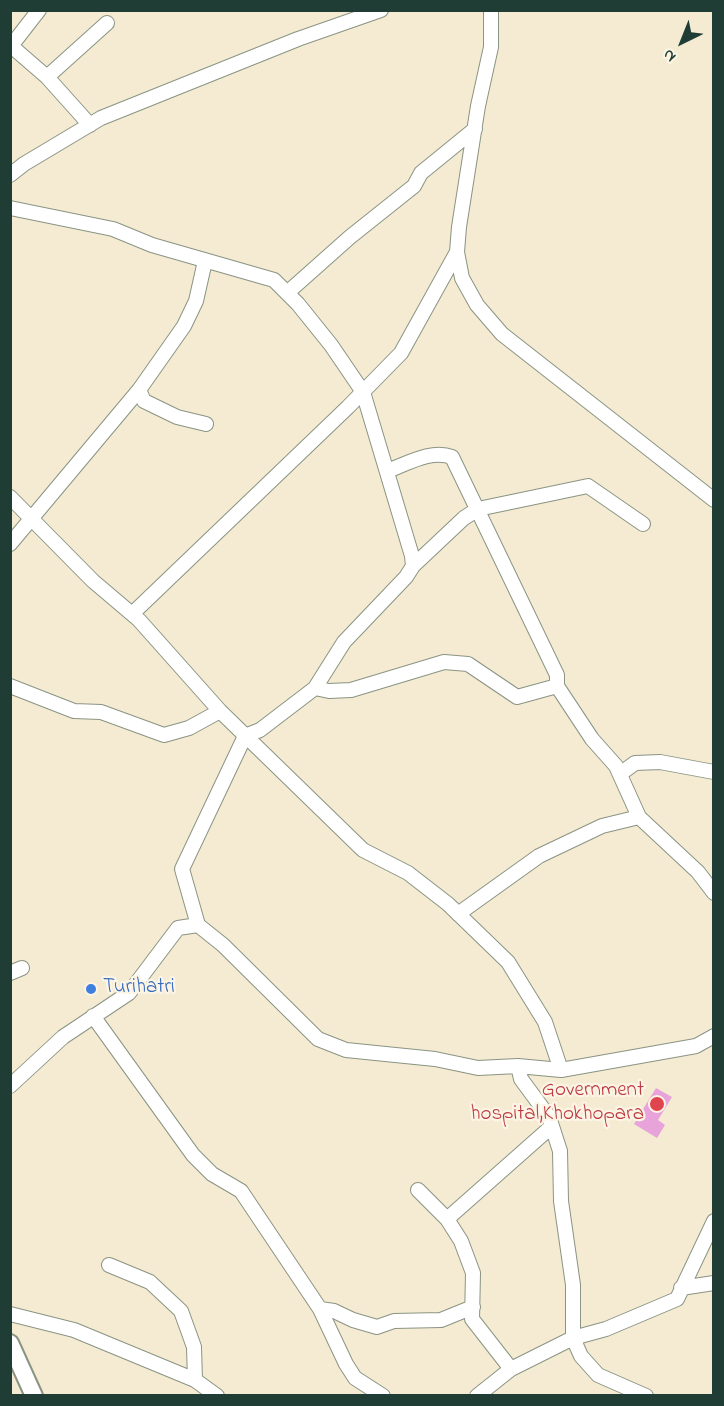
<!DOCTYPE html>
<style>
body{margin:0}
#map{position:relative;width:724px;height:1406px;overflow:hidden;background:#f4ebd2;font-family:"Indie Flower",sans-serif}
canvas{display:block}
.frame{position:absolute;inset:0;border:12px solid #1f3d34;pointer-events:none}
.north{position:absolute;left:652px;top:12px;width:60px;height:60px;-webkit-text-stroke:4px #fcf5e5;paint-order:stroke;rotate:223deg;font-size:16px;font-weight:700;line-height:24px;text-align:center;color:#1f3d34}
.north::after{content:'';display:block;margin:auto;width:21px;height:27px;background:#1f3d34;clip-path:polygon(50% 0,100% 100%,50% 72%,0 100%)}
</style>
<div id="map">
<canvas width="724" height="1406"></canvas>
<div class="frame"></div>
<div class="north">N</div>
</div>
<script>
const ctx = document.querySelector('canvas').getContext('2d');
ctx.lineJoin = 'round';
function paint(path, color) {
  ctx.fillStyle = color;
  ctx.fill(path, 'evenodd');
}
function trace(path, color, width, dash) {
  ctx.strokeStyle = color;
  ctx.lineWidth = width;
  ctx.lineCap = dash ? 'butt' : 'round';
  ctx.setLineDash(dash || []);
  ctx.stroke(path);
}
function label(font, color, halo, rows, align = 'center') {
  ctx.font = font + ' "Indie Flower",sans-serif';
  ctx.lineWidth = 4.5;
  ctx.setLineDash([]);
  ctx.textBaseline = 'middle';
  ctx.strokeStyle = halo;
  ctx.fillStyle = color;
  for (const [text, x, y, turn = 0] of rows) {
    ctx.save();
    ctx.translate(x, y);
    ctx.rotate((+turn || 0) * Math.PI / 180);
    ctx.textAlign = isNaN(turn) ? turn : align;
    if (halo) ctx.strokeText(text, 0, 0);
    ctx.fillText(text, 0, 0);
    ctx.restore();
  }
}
paint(new Path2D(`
 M656,1088L672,1097L658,1120L665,1125L657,1138L634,1124Z`), '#e7a3da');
const minor = new Path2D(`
 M491,10V47L478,106L459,227L457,252L462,278L477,305L502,334L714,500
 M10,45L47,77L90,125
 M11,46L39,10
 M47,77L107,23
 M10,175L24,164L101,118L298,39L381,10
 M10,208L113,229L152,245L274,280L298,304L331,345L363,392L412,556L413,566L406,577L344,642L315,688L260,730L245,736L182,869L198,925
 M287,293L350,237L414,186L421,173L475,129
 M139,390L144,401L177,417L206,424
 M387,471C407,464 431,449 452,457L557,675V686L592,739L616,766L639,817L602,826L539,856L458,914
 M10,497L93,581L139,620L220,711L363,850L408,873L448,904L508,962L545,1022L561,1070
 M10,544L139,390L184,326L196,301L205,261
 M413,566L464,518L478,509L588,486L643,524
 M132,614L348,407L401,353L457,252
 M10,686L74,711L101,712L164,735L189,728L220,711
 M315,688L329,691L351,690L444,662L468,664L517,697L557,686
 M620,774L635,763L660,762L714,772
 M639,817L698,872L714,893
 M10,973L22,968
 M93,1016L193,1155L212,1174L241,1191L320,1309L346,1364L355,1378L383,1396
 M518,1066L521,1079L549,1117L560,1151L561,1201L573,1285V1338L581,1356L598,1375L646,1396
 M10,1086L63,1037L129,993L178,928L198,925L223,945L318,1039L346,1050L435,1059L478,1068L518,1066L561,1070L696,1046L714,1036
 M418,1190L447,1219L461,1241L473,1273L472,1319L511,1369
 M447,1219L551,1127
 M109,1265L150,1282L181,1311L194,1347L195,1380
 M681,1288L714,1283
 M320,1309L334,1311L353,1320L377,1327L394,1321L441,1320L473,1307
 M10,1314L74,1330L195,1380L217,1396
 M477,1396L511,1369L573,1338L606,1329L677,1299L714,1221`);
const tertiary = new Path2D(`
 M10,1343L34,1396`);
trace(minor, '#8a9483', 16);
trace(tertiary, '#8a9483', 20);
trace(minor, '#fff', 14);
trace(tertiary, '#fff', 16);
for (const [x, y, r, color] of [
 [91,989,6,"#3f7fe0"],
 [657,1104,8,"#e0444e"]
]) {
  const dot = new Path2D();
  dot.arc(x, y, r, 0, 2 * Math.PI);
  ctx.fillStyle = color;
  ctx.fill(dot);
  trace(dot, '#fcf5e5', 2);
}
label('21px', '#366cbe', '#fcf5e5', [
 ["Turihatri",103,989]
], 'left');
label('21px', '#be3a42', '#fcf5e5', [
 ["Government",644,1092],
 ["hospital,Khokhopara",644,1116]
], 'right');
</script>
